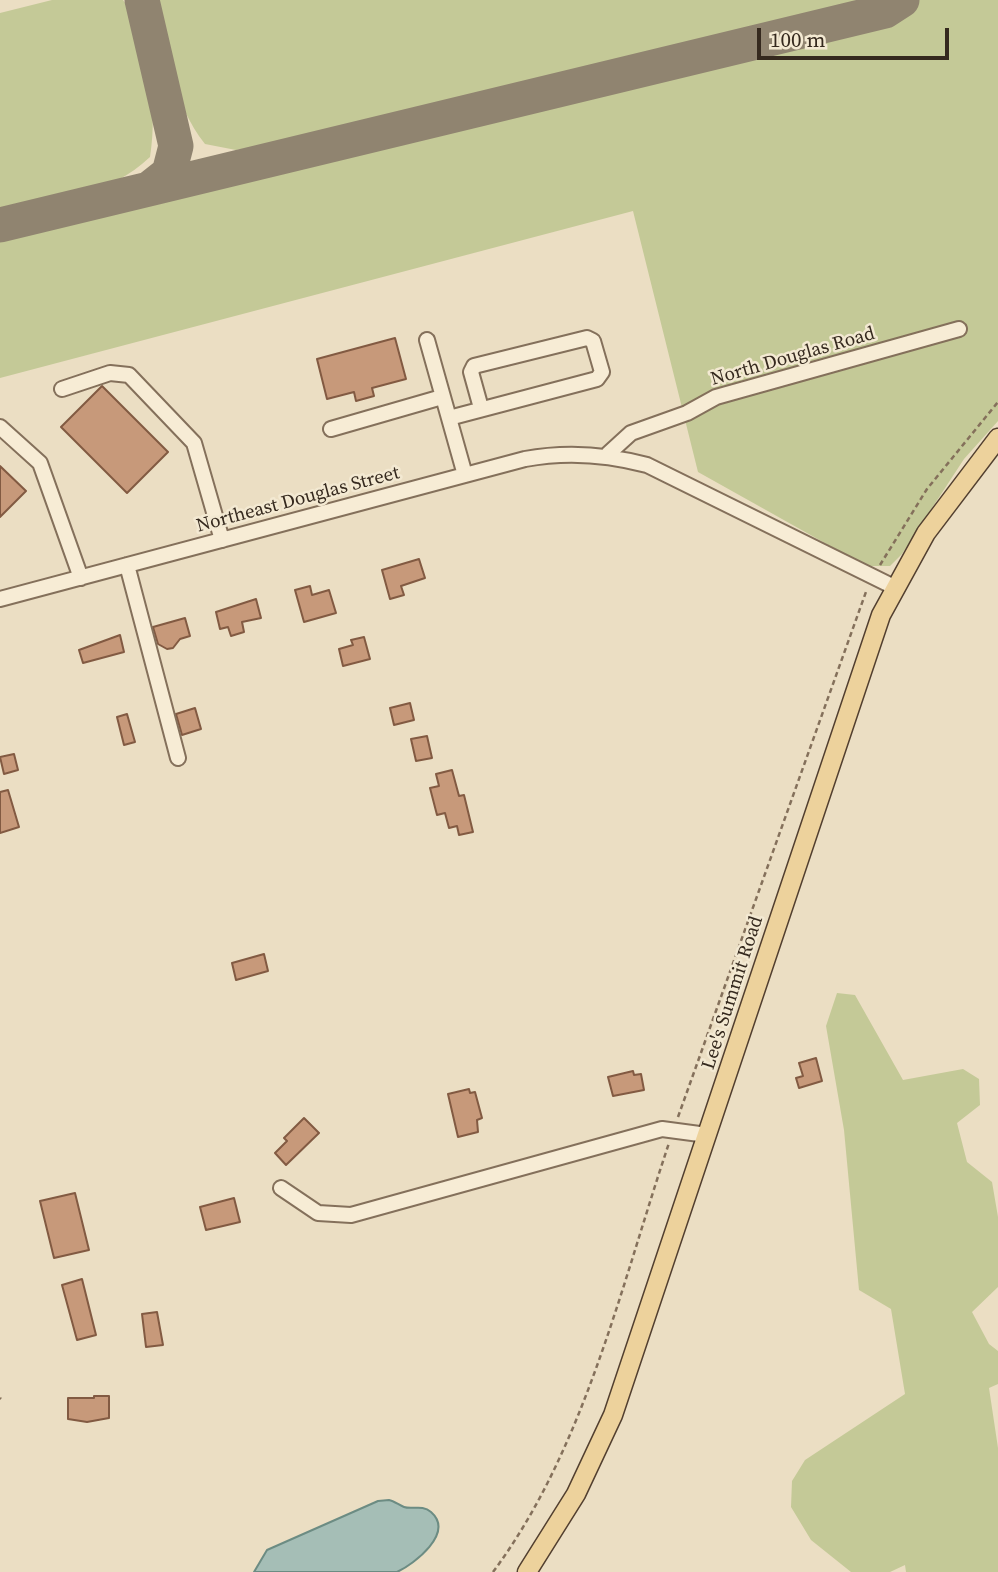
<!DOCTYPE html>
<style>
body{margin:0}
#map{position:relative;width:998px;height:1572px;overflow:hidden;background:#ebdec3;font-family:"Source Serif 4",serif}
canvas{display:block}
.scale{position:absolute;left:757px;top:28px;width:192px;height:32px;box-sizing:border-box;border:4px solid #35291e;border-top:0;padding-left:9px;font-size:21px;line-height:24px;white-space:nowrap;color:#35291e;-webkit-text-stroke:5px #f3e9d2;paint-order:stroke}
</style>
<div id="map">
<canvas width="998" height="1572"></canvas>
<div class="scale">100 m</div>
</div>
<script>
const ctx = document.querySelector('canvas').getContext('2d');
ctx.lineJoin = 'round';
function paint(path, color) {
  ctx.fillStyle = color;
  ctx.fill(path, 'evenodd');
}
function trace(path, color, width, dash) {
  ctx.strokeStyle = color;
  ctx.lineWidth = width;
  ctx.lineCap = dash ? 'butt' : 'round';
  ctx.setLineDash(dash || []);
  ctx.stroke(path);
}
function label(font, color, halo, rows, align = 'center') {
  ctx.font = font + ' "Source Serif 4",serif';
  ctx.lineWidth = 5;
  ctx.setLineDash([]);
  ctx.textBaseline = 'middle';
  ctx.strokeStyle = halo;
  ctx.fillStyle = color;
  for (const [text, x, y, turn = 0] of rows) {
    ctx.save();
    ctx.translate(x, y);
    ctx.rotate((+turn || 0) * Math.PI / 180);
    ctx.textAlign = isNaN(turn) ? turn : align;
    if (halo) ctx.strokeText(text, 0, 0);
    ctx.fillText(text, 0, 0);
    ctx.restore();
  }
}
paint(new Path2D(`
 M52,0H123L128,7C145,60 159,101 150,157C110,195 53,203 0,215V13Z
 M154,0H857L800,20L297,141L236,150L205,144C173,103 165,51 154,0Z
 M912,0H998V421L964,459L902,554L890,566H870L857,561L698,472L633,211L0,378V235L884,19L902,11Z
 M837,993L855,995L903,1080L963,1069L979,1079L980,1105L957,1123L967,1162L992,1182L998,1217V1287L972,1312L989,1344L998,1351V1384L989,1388L998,1448V1572H906L905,1565L890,1572H851L811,1540L791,1507L792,1481L805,1460L905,1394L891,1309L859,1290L844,1130L826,1026Z`), '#c4c997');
const water = new Path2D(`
 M389,1500C394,1501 399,1505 404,1507C412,1510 422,1504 431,1512C455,1533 414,1564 397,1572H254L267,1550L378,1501Z`);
paint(water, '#a5beb6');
trace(water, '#6c8c83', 2);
trace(new Path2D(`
 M142,0L176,146L169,173L150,188
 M0,225L885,11L902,0`), '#908470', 35);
const building = new Path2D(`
 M395,338L406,379L372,388L374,396L356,401L354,392L327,399L317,359Z
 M102,386L168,452L127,493L61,427Z
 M0,466L26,491L0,517Z
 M419,559L425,578L401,586L404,595L390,599L382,570Z
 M310,586L312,595L329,590L336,613L304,622L295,590Z
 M256,599L261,618L242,622L244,632L231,636L228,627L220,629L216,612Z
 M185,618L190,636L180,639L173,648L167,649L158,644L153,627Z
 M120,635L124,652L83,663L79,650Z
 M364,637L370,659L343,666L339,649L353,645L351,640Z
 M410,703L414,720L394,725L390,708Z
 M195,708L201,729L182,735L176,714Z
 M127,714L135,742L124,745L117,717Z
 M427,736L432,758L416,761L411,739Z
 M14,754L18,770L4,774L0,757Z
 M452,770L459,796L464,795L473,832L459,835L457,826L449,828L445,813L437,815L430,788L439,786L436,774Z
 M8,790L19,827L0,833V792Z
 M264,954L268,971L236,980L232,963Z
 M816,1058L822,1081L799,1088L796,1078L803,1076L799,1063Z
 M633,1071L634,1075L641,1074L644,1090L613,1096L608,1077Z
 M469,1089L470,1093L475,1092L482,1118L477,1120L478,1132L458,1137L448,1094Z
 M304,1118L319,1133L286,1165L275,1153L287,1141L284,1138Z
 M75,1193L89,1250L54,1258L40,1201Z
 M234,1198L240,1222L206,1230L200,1207Z
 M82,1279L96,1335L77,1340L62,1285Z
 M157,1312L163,1345L146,1347L142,1314Z
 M94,1396H109V1418L87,1422L68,1419V1398H94Z`);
paint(building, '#c7997a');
trace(building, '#825a42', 2);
const minor = new Path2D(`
 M427,340L465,475
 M62,389L110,373L129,375L194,443L222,540
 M449,418L597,379L602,372L593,341L587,338L474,366L471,372L481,408
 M0,427L40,463L81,578
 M331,429L442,397
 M608,454L631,433L687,413L716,397L959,329
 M127,565L178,758
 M0,599L525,459C567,451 606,454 647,465L894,587
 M281,1188L318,1213L351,1215L662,1129L707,1135`);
const major = new Path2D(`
 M527,1572L576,1494L613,1415L881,615L926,533L998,438`);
trace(minor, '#84705b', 18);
trace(major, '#523f2f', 21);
trace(new Path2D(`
 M880,565L927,489L998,402
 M678,1117L867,589
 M0,1398L1,1399
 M493,1572C584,1450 621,1286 669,1143`), '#84705b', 2.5, [5, 3.5]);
trace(minor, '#f7ecd5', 14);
trace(major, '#edd29c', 18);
label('19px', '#35291e', '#f3e9d2', [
 ["North Douglas Road",793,357,-16],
 ["Northeast Douglas Street",298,500,-15],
 ["Lee's Summit Road",733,993,-72]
]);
</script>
